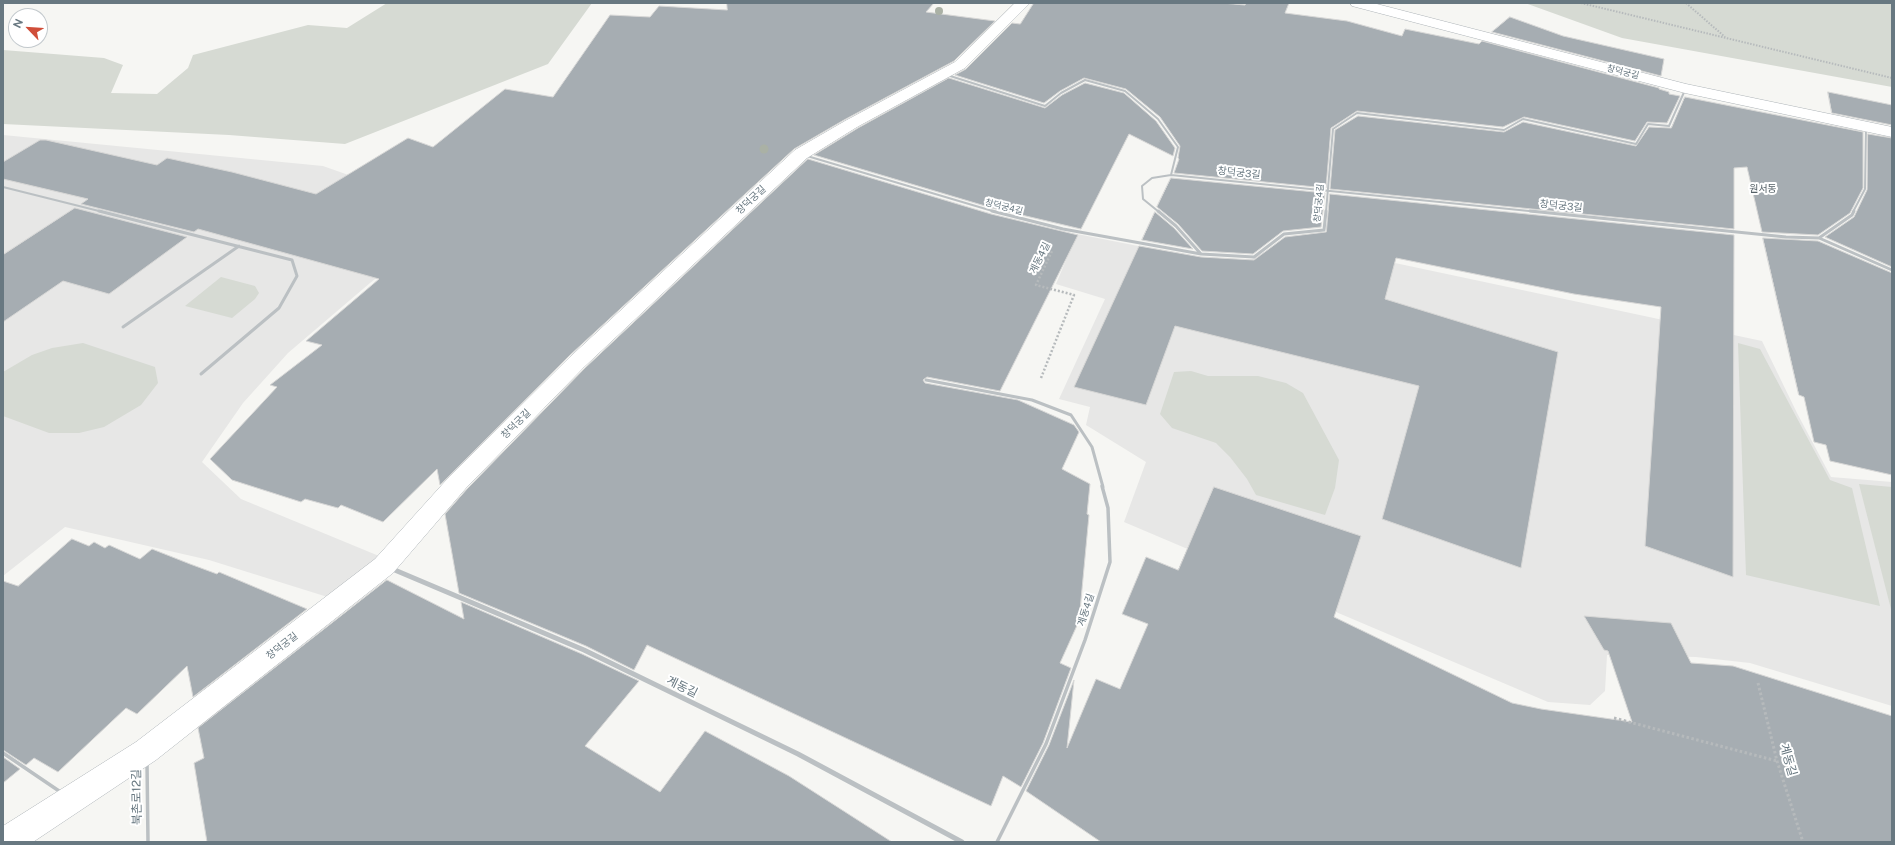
<!DOCTYPE html>
<meta charset="utf-8">
<style>
body{margin:0}
#map{position:relative;width:1895px;height:845px;overflow:hidden;background:#f6f6f3;font-family:"Public Sans",sans-serif}
canvas{display:block}
.frame{position:absolute;inset:0;border:4px solid #687881;pointer-events:none}
.north{position:absolute;left:8px;top:8px;width:40px;height:40px;box-sizing:border-box;background:#fff;border:1px solid #c3c9cd;border-radius:50%;rotate:295deg;font-size:11px;font-weight:700;line-height:16px;text-align:center;color:#687881}
.north::after{content:'';display:block;margin:auto;width:14px;height:18px;background:#d04e39;clip-path:polygon(50% 0,100% 100%,50% 72%,0 100%)}
</style>
<div id="map">
<canvas width="1895" height="845"></canvas>
<div class="frame"></div>
<div class="north">N</div>
</div>
<script>
const ctx = document.querySelector('canvas').getContext('2d');
ctx.lineJoin = 'round';
function paint(path, color) {
  ctx.fillStyle = color;
  ctx.fill(path, 'evenodd');
}
function trace(path, color, width, dash) {
  ctx.strokeStyle = color;
  ctx.lineWidth = width;
  ctx.lineCap = dash ? 'butt' : 'round';
  ctx.setLineDash(dash || []);
  ctx.stroke(path);
}
function label(font, color, halo, rows, align = 'center') {
  ctx.font = font + ' "Public Sans","Noto Sans KR",sans-serif';
  ctx.lineWidth = 4;
  ctx.setLineDash([]);
  ctx.textBaseline = 'middle';
  ctx.strokeStyle = halo;
  ctx.fillStyle = color;
  for (const [text, x, y, turn = 0] of rows) {
    ctx.save();
    ctx.translate(x, y);
    ctx.rotate((+turn || 0) * Math.PI / 180);
    ctx.textAlign = isNaN(turn) ? turn : align;
    if (halo) ctx.strokeText(text, 0, 0);
    ctx.fillText(text, 0, 0);
    ctx.restore();
  }
}
paint(new Path2D(`
 M3,135L323,166L408,196L452,218L370,283L288,353L243,403L202,462L241,499L379,556L334,599L209,560L65,527L3,576Z
 M1077,234L1240,266L1264,252L1309,263L1315,246L1762,341L1797,413L1831,477L1892,482V706L1750,663L1696,657L1607,655L1605,691L1590,705L1548,702L1124,522L1146,462L1086,425L1090,407L1059,399L1105,299L1056,284Z`), '#e7e7e6');
paint(new Path2D(`
 M387,3H592L548,64L345,144L229,135L3,124V50L104,58L123,65L111,93L157,94L188,68L193,55L308,25L347,28Z
 M1525,3H1892V87L1622,38Z
 M221,277L255,286L259,293L255,299L232,318L185,306Z
 M83,343L155,367L158,383L141,405L104,427L79,433H49L3,416V372L32,355L52,348Z
 M1738,343L1760,349L1830,480L1852,488L1880,606L1746,575Z
 M1191,371L1208,376H1258L1286,383L1303,393L1339,460L1335,488L1325,515L1256,495L1247,479L1230,457L1216,443L1172,428L1160,414L1174,372Z
 M1859,484L1892,487V613Z`), '#d6dad3');
const building = new Path2D(`
 M727,3H934L926,12L995,21L954,61L844,120L794,149L569,356L440,485L437,469L383,522L341,505L338,508L305,499L301,502L232,480L210,459L277,387L270,385L322,345L306,341L379,279L198,229L194,232L81,204L88,199L3,179V162L40,140H46L157,165L167,158L232,172L316,194L408,138L433,147L505,89L553,97L610,15L650,17L659,6L727,10Z
 M1034,3H1222L1245,5L1246,3H1289L1285,13L1347,21L1402,36L1405,29L1479,44L1482,41L1659,88V89L1669,92V94L1680,96L1667,123L1647,122L1635,141L1524,117L1503,127L1357,111L1331,128L1326,188L1174,173L1179,159L1178,158L1180,146L1160,117L1126,89L1084,78L1060,91L1044,103L955,75L966,69L1012,23L1020,24Z
 M1510,17L1563,36L1664,59L1661,76L1492,32Z
 M949,78L1045,108L1062,95L1085,83L1124,93L1156,121L1175,148L1173,156L1129,134L1081,229L992,208L814,155L858,128Z
 M1828,92L1892,105V125L1832,113Z
 M1685,97L1863,132V188L1850,213L1818,235L1762,232L1747,167L1734,168V229L1330,189L1335,130L1358,116L1504,132L1523,122L1636,146L1649,127L1671,128Z
 M1868,134L1892,138V267L1825,237L1854,217L1867,190Z
 M808,159L991,214L1078,235L1000,391L927,377L923,380L925,383L1018,400L1074,425L1079,432L1062,469L1090,484L1087,514L1089,515L1079,621L1060,663L1071,668L1043,743L1021,787L1003,776L991,806L647,645L634,670L586,646L459,593L445,514L467,489L585,368Z
 M1171,178L1325,193L1321,227L1283,231L1253,254L1202,251L1178,224L1157,207Z
 M1330,194L1734,235L1733,577L1645,546L1661,307L1574,294L1396,258L1385,299L1558,352L1521,568L1382,519L1419,386L1175,326L1146,405L1074,387L1139,246L1201,257L1254,260L1285,237L1326,232Z
 M75,208L187,237L109,294L63,281L3,322V255Z
 M1155,212L1174,228L1193,249L1142,240Z
 M1763,238L1818,241L1892,273V475L1830,461L1826,445L1814,442L1804,397L1799,395Z
 M1214,487L1361,536L1334,617L1512,703L1541,709L1632,722L1608,651L1604,650L1584,616L1671,623L1691,663L1733,666L1892,716V842H1101L1026,791L1049,745L1074,680L1067,748L1096,679L1120,689L1148,624L1122,614L1146,557L1178,570Z
 M72,539L89,546L94,542L105,548L109,545L140,559L152,549L190,564L217,574L219,572L307,609L193,697L187,666L137,714L126,708L58,772L34,758L26,765L3,750V581L18,586Z
 M387,580L464,619L461,602L582,654L639,681L585,746L660,792L705,731L789,776L892,842H207L194,763L204,758L198,728Z
 M3,757L20,769L3,783Z`);
paint(building, '#a6adb2');
trace(building, '#d7d7d6', 1);
const secondary = new Path2D(`
 M1015,3H1030L965,68L857,127L807,158L584,367L466,488L393,573L156,760L33,842H3V826L136,742L375,559L450,476L570,357L795,150L845,121L955,62Z
 M1350,3H1373L1686,84L1892,127V137L1685,93L1352,6Z`);
trace(secondary, '#aeb4b8', 1);
trace(new Path2D(`
 M1581,3L1892,78
 M1686,3L1725,37`), '#b6babc', 2, [1.5, 1.5]);
trace(new Path2D(`
 M1041,378L1074,295L1036,285L1052,251`), '#b6babc', 2.5, [2, 2]);
trace(new Path2D(`
 M1758,683L1777,761L1803,842
 M1614,718L1777,761`), '#b6babc', 3, [2.5, 2.5]);
trace(new Path2D(`
 M947,75L1045,106L1061,93L1085,80L1125,91L1158,119L1178,147L1171,175L1539,212
 M807,156L996,212
 M3,187L103,212
 M1159,212L1143,199L1142,186L1152,178L1171,175
 M1326,212L1333,129L1357,113L1504,130L1523,119L1636,144L1648,124L1669,126L1685,90
 M1853,212L1865,189L1866,128`), '#bbc0c3', 2);
trace(new Path2D(`
 M99,211L292,260L297,276L279,308L201,374
 M992,211L1063,229L1201,254L1254,257L1284,234L1324,230L1326,211
 M1158,211L1176,226L1201,254
 M1530,211L1786,237L1819,238L1852,215L1854,211
 M1819,238L1892,270
 M123,327L239,246
 M926,380L1032,400L1071,415L1092,447L1103,487`), '#bbc0c3', 3);
trace(new Path2D(`
 M3,753L62,793
 M147,763L148,842
 M997,842L1046,744L1085,640L1110,562L1108,508L1102,486`), '#bbc0c3', 3.5);
trace(new Path2D(`
 M390,568L584,650L798,754L962,842`), '#bbc0c3', 5);
paint(secondary, '#fff');
ctx.fillStyle = '#aab1a5';
for (const [x, y, r] of [
 [939,11,4],
 [764,149,4.5]
]) {
  ctx.beginPath();
  ctx.arc(x, y, r, 0, 2 * Math.PI);
  ctx.fill();
}
label('9px', '#687881', '#fff', [
 ["창덕궁길",1623,72,14],
 ["창덕궁4길",1319,203,-85],
 ["창덕궁4길",1004,207,14]
]);
label('10px', '#687881', '#fff', [
 ["창덕궁3길",1239,173,6],
 ["창덕궁길",751,200,-43],
 ["창덕궁3길",1561,206,6],
 ["계동4길",1040,258,-64],
 ["창덕궁길",516,424,-45],
 ["계동4길",1086,610,-72],
 ["창덕궁길",282,646,-38]
]);
label('10px', '#556167', '#fff', [
 ["원서동",1763,189]
]);
label('12px', '#687881', '#fff', [
 ["계동길",682,687,26],
 ["계동길",1788,760,74],
 ["북촌로12길",137,797,-91]
]);
</script>
